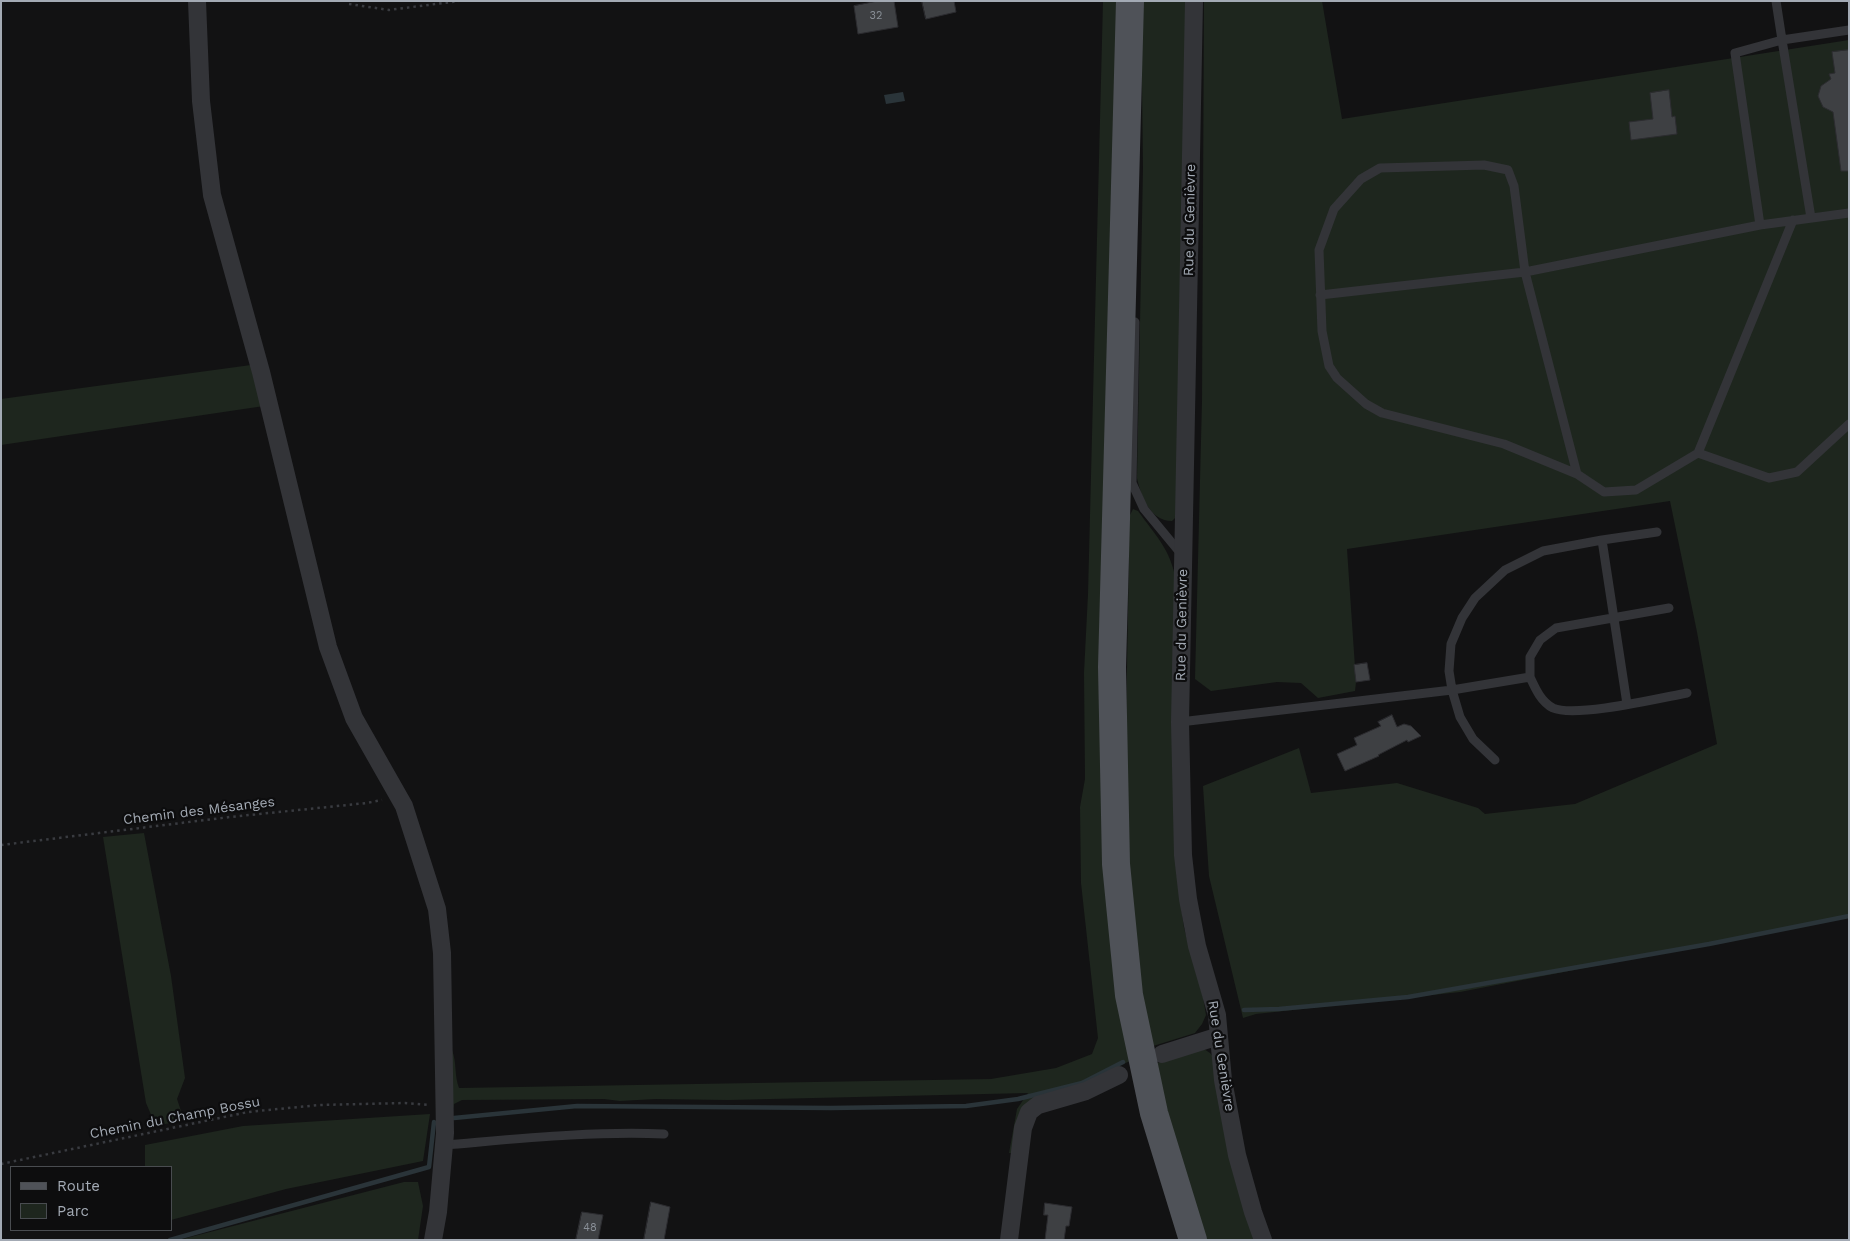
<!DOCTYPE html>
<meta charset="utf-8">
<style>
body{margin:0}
#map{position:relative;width:1850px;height:1241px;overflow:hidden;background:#121213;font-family:"Work Sans",sans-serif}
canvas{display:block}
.frame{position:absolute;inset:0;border:2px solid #a3aab4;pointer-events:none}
.legend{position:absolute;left:10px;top:1166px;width:162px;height:65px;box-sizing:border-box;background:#0d0d0e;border:1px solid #494c50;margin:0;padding:6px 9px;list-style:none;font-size:15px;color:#a3aab4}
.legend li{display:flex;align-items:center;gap:10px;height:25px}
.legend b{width:25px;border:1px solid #494c50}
</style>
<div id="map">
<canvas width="1850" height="1241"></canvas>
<div class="frame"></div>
<ul class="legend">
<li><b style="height:6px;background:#4f5258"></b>Route</li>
<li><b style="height:14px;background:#1e261e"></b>Parc</li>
</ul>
</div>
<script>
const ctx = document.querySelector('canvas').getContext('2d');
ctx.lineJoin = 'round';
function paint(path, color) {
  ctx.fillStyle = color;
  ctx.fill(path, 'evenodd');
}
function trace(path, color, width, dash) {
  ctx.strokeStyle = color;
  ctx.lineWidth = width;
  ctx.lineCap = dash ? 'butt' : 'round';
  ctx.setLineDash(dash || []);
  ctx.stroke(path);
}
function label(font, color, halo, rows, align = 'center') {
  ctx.font = font + ' "Work Sans",sans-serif';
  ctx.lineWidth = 4.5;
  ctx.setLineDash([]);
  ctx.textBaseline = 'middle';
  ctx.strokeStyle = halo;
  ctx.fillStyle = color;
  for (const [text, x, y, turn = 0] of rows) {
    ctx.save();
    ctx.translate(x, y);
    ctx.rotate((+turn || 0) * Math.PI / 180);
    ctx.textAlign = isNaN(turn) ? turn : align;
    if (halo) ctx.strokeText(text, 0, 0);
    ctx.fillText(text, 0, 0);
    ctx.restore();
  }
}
paint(new Path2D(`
 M1103,1H1117L1130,1061L1113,1069L1090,1084L1040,1098L1013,1153H1009L1017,1109L1028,1093L728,1100L655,1099L620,1101L604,1099L462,1100L454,1104L452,1114V1050C457,1063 454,1075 459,1088L991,1079L1056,1068L1092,1054L1098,1038L1081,883L1080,807L1085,779L1084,673L1088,594Z
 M1141,1H1186L1178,515L1172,521C1150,521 1141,496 1137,478L1143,168Z
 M1204,1H1322L1342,119L1849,40V917L1460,992L1256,1014L1243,1018L1209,876L1203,786L1299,748L1311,793L1397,783L1478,808L1485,814L1575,804L1717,744L1697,632L1670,501L1347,549L1356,682L1355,691L1318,698L1301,683L1277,682L1211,691L1195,679L1202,401Z
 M251,365L264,406L1,445V399Z
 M1133,509L1138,511C1156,536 1171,550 1176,581L1174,826L1177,876L1184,928L1203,997L1206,1015L1202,1024L1195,1033L1150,1047C1142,997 1133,946 1130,896C1122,770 1129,643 1129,517Z
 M144,833L171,976L185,1078L177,1099L184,1120L156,1126L146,1103L103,837Z
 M1204,1049L1210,1053L1214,1058L1255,1240H1203L1154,1064Z
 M430,1114L423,1161L286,1189L171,1220V1167H145V1145L243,1126Z
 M404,1182H418L423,1206L418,1240H179Z`), '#1e261e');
paint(new Path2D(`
 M903,92L905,101L886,104L884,95Z`), '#2a3439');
trace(new Path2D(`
 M1244,1010L1279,1009L1408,997L1709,944L1849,916
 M454,1118L577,1106L831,1108L966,1106L1018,1099L1082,1083L1123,1062
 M170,1240L429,1167L434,1122`), '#2a3439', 4.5);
const building = new Path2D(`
 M878,1H894L898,27L858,34L854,6Z
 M922,1H954L956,12L926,19Z
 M1849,50V171H1841L1833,112L1823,107L1818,96L1821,86L1831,79L1829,74L1835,73L1832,52Z
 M1669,90L1672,117L1675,116L1677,134L1631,140L1629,122L1653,119L1650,93Z
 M1367,663L1370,680L1356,682L1354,665Z
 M1392,715L1397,727L1404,724L1411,726L1421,736L1408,742L1407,740L1378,755L1379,756L1345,771L1337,754L1357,745L1354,738L1381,726L1378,722Z
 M651,1202L670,1207L664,1240H644Z
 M1045,1203L1072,1207L1069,1226H1066L1064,1240H1045L1048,1215H1044Z
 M582,1212L603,1215L598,1240H576Z`);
paint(building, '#3e4043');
trace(building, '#2c2c30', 1);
trace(new Path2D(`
 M349,4L389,10L459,1
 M1,845L230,817L367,803L382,800
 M1,1164L248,1112L319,1105L405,1103L429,1105`), '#393b40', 2.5, [2.5, 4]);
trace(new Path2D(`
 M1776,1L1782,40L1735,53L1760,225L1849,213
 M1811,218L1782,40L1849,30
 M1320,295L1525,272L1514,186L1508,170L1484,165L1380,168L1361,179L1334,209L1319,250L1322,331L1329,366L1337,378L1366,404L1382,413L1504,444L1577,474L1604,492L1636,490L1698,453L1769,478L1797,472L1849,424
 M1135,322L1132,483L1144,509L1182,555
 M1698,453L1793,220
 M1577,474L1525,272L1760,225
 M1602,540L1627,704
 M1530,677V657L1540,640L1556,628L1669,608
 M1180,722L1452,690L1530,677C1535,688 1541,702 1553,708C1575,718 1660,698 1687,693
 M1495,760L1473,739L1460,717L1452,690L1449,671L1451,644L1462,618L1475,598L1505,570L1543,551L1602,540L1657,532
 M444,1145C517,1139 590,1131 664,1134`), '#333438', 9);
trace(new Path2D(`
 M197,1L201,101L212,195L261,372L328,647L354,718L404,806L437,909L442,953L445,1133L438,1212L433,1240
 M1194,1L1180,722L1183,855L1188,899L1197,946L1217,1015L1223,1080L1237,1155L1253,1212L1263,1240
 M1162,1054L1219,1036
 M1009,1240L1023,1128L1029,1112L1038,1105L1086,1091L1119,1075`), '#333438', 18);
trace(new Path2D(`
 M1130,1L1112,667L1116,864L1129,995L1154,1113L1193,1240`), '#4f5258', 28);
label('11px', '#8a9098', null, [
 ["32",876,16],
 ["48",590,1228]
]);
label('14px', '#a3aab4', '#0d0d0e', [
 ["Rue du Genièvre",1190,220,-89],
 ["Rue du Genièvre",1182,625,-89],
 ["Chemin des Mésanges",199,811,-7],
 ["Rue du Genièvre",1221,1056,81],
 ["Chemin du Champ Bossu",175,1118,-11]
]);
</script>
